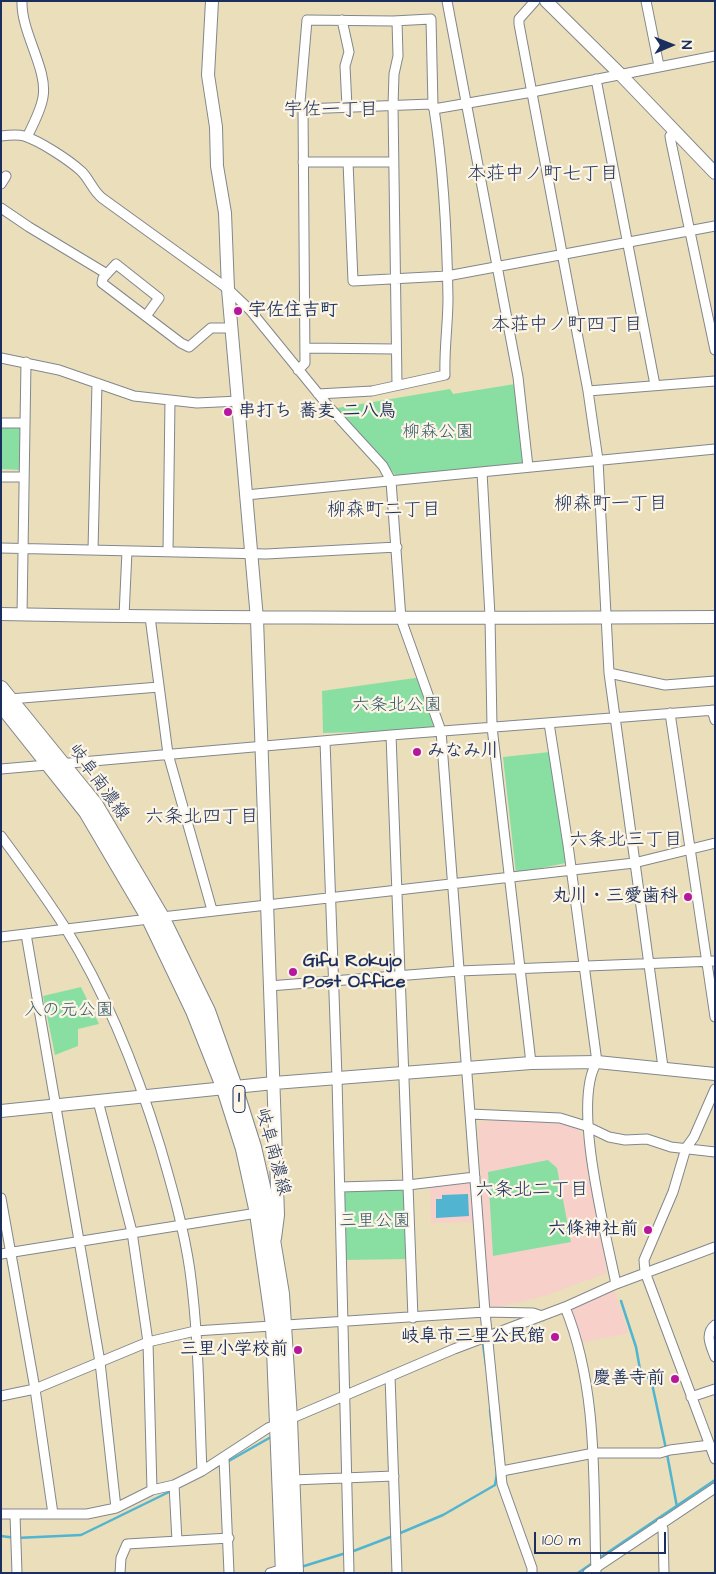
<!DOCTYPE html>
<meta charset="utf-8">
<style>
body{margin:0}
#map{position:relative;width:716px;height:1574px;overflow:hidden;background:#eadfba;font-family:"Architects Daughter",sans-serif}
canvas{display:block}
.frame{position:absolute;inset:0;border:2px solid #1b2f5e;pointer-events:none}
.north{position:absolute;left:646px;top:20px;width:50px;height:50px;-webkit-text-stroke:4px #fcf5e5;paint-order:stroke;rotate:89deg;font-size:14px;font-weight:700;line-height:20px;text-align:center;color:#1b2f5e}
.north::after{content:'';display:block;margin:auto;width:18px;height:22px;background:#1b2f5e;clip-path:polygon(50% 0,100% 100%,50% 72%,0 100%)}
.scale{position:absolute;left:534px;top:1532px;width:132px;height:22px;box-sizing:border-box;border:2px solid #1b2f5e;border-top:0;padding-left:6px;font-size:15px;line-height:18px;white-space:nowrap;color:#1b2f5e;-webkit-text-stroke:4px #fcf5e5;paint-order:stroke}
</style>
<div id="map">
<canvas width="716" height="1574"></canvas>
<div class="frame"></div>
<div class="north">N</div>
<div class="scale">100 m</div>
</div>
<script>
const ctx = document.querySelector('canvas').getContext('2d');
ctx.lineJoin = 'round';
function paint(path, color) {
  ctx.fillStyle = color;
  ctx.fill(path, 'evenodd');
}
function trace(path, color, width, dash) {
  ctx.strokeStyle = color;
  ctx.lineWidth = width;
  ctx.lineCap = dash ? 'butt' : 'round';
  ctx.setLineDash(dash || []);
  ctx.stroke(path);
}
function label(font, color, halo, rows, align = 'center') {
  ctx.font = font + ' "Architects Daughter","Klee One",sans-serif';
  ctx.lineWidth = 4.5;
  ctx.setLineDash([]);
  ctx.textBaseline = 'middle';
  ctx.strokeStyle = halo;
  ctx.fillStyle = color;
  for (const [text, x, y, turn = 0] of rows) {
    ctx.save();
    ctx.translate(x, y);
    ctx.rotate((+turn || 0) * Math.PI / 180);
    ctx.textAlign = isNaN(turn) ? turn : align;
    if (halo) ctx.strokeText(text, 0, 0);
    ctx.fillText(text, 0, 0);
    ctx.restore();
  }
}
paint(new Path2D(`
 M482,1121H557L578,1129L583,1138L607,1273L541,1297L494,1308L488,1302L478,1127Z
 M469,1183L472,1185L475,1222L431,1223L430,1186Z
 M614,1288L628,1333L581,1343L568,1310Z`), '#f7d0ca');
paint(new Path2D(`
 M515,384L524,465L398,478L337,408L450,389L453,394Z
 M1,425H21V470L1,469Z
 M422,677L440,730L323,733L322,691Z
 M550,752L566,863L516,873L503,757Z
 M81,987L99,1024L78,1029V1046L55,1055L43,996Z
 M548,1160L557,1168L571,1242L493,1256L488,1172Z
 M408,1185L411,1259L341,1260L340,1187Z`), '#89dfa2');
paint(new Path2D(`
 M468,1194L469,1216L436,1218V1199H442V1195Z`), '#51b4d0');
trace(new Path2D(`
 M621,1301L636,1347L641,1375L651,1379L666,1449
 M483,1344L486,1365
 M667,1454L677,1507
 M227,1462L271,1437
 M209,1471L222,1464
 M398,1534L443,1515L495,1485L497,1473L490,1410
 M1,1536L16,1538L81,1535L171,1491
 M351,1552L393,1536
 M598,1559L715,1480
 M301,1567L346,1553
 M578,1573L594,1562`), '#51b4d0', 2.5);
const street = new Path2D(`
 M22,1C21,33 48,69 43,97C41,110 33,125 27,137
 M447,1L518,377L528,467
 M535,1L519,19V24L588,391L598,460L609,673L663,1067
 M646,1L659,66
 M342,20L349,52L345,66L347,107
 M596,79L655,385
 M303,109L300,102L307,20L393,21L431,19L433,106
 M675,132L670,136L671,142L715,350
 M1,136C9,135 17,134 24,136C40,141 69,160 81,171C89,178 92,190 102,198L228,289L250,310L329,407L383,466L391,481L401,619L441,731L485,1312L502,1484L532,1568V1573
 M303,162H393
 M348,162L353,281L447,276L715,226
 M1,184L6,176
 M1,208L29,227L107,274
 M146,316L159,298L116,264L103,278L102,283L181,343L189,347L211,328H232
 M305,348L396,349
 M1,358L59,370L134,396L197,403L239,401
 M298,370L305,363L303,109L431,104L434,109L532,92L715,56
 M397,385L393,105L394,74L398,56L397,21
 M588,391L715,381
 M318,394L372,391L445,375C444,349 448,324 448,298C447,235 444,172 434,109
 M1,423H25
 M482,472L490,616L492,727L531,1063
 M1,477H23
 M246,495L715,449
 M1,548L266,554L397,547
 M93,550L97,383
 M168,551L170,400
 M22,615L26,362
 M124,616L127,551
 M150,617L168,754L212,910
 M609,673L665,685L715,681
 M10,699L159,687
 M712,710L715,720
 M670,713L715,1017
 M549,723L568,845L597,1062C571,1102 606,1234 616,1284
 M391,735L413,1318
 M325,741L337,1078L349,1573
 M1,769L391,735L715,710
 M1,836C23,866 46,897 66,929C108,997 137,1071 160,1146C172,1187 184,1229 190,1271C199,1337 199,1404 202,1471
 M162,917L634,863L715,843
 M26,934L100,1362L116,1508
 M1,937L149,919
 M269,986L459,971L715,961
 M715,1089L694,1137L686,1148L673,1192L644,1260L645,1272L715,1459
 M98,1101L132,1232L148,1342L152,1490
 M470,1114L560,1118L586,1126L609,1137L625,1140L647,1139L671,1147L715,1152
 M340,1187L408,1185L475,1177
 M1,1198L35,1389L53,1514
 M1,1254L257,1213
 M565,1307C599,1390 593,1485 596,1573
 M715,1325C704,1334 711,1346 715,1357
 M390,1376L397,1573
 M1,1396L35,1389L148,1342L195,1331L485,1312L533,1313L542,1316
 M691,1397L715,1389
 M290,1419L454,1349L565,1307L616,1284L715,1247
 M224,1458L229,1573
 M502,1471L594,1453H660L670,1450L710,1445
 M293,1480L394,1476
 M174,1485L177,1541
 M1,1514H87L116,1508L152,1490L174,1485L202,1471L268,1428L279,1424
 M15,1515L17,1573
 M661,1523L663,1529L664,1573
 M120,1573L121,1558L127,1544L229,1538
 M270,1573L283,1569
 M588,1573L715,1488`);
const secondary = new Path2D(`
 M212,1L208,75L216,127L217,166L225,213L228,289L257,619L278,1215L275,1238
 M546,1L620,74L715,173
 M1,614C239,619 477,618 715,617
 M1,1111L274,1083L531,1063L597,1062L715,1074`);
const primary = new Path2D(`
 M1,688L96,805L162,917L208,1011L235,1087L254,1147L267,1204L282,1294L290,1419L296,1573
 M1,705L86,812L149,919L193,1011L224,1089L243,1149L257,1213L273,1325L283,1573`);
trace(street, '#82878c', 11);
trace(secondary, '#82878c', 14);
trace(primary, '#82878c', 16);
trace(street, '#fff', 9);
trace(secondary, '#fff', 12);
trace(primary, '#fff', 14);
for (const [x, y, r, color] of [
 [238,311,5,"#b5179e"],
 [228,412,5,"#b5179e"],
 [417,752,5,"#b5179e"],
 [688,897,5,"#b5179e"],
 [293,972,5,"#b5179e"],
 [648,1230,5,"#b5179e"],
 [555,1337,5,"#b5179e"],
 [298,1350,5,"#b5179e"],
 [675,1379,5,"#b5179e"]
]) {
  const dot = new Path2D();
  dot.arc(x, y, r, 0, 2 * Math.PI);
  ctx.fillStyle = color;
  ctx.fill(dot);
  trace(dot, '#fcf5e5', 2);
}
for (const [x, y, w] of [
 [239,1099,12]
]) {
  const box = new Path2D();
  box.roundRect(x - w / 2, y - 13.5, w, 27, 4);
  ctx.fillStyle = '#fcf5e5';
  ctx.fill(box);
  trace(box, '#1b2f5e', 1);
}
label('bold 16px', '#1b2f5e', null, [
 ["1",239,1099]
]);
label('bold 18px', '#1b2f5e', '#fcf5e5', [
 ["宇佐住吉町",248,311,"left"],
 ["串打ち 蕎麦 二八鳥",238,412,"left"],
 ["みなみ川",427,752,"left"],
 ["丸川・三愛歯科",678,897],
 ["Gifu Rokujo",303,962,"left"],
 ["Post Office",303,983,"left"],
 ["六條神社前",638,1230],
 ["岐阜市三里公民館",545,1337],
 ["三里小学校前",288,1350],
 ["慶善寺前",665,1379]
], 'right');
label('18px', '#365b6f', '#fcf5e5', [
 ["柳森公園",438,433],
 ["六条北公園",397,706],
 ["入の元公園",69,1011],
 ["三里公園",375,1222]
]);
label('18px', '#1b2f5e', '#fcf5e5', [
 ["岐阜南濃線",98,783,54],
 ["岐阜南濃線",272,1152,75]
]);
label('19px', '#1b2f5e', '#fcf5e5', [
 ["宇佐一丁目",331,111],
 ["本荘中ノ町七丁目",543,175],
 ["本荘中ノ町四丁目",567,326],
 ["柳森町一丁目",611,505],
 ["柳森町二丁目",384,511],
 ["六条北四丁目",202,818],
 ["六条北三丁目",626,841],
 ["六条北二丁目",532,1191]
]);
</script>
